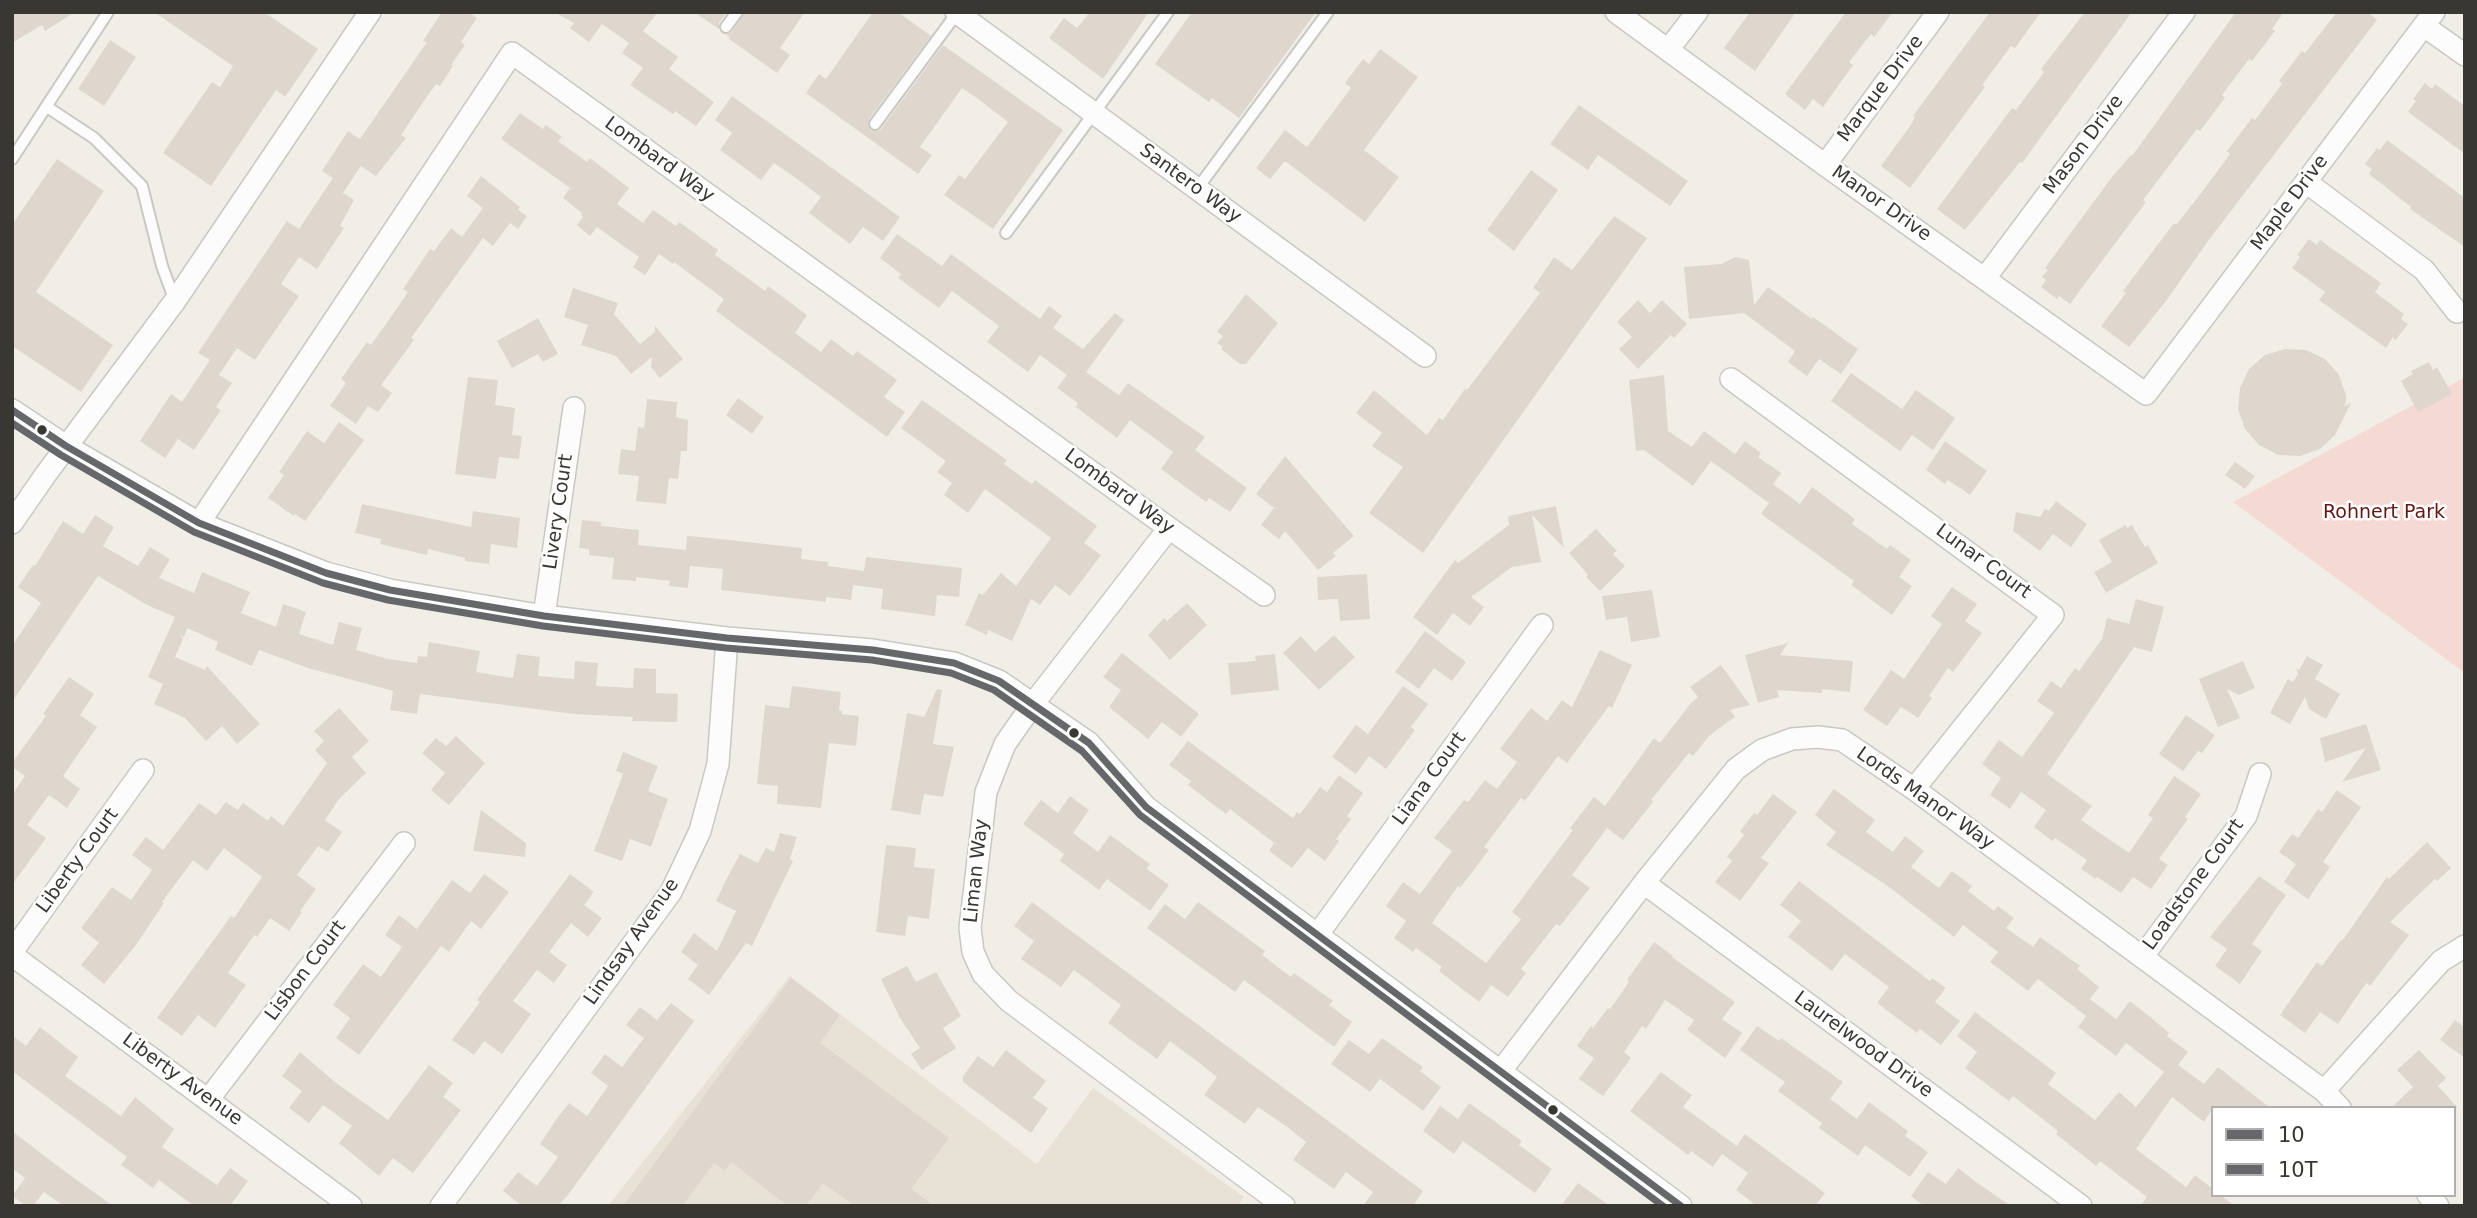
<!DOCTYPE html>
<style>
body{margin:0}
#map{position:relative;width:2477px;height:1218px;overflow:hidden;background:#f1eee8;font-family:"DejaVu Sans",sans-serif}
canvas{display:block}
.frame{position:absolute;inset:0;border:14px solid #393732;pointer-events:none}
.legend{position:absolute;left:2211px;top:1106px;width:245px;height:91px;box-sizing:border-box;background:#fff;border:2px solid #b0afad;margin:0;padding:9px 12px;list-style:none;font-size:21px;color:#393732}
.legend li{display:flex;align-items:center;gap:14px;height:35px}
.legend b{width:35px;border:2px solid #b0afad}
</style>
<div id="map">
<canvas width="2477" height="1218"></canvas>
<div class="frame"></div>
<ul class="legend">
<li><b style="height:9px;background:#65676a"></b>10</li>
<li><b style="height:9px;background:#65676a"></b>10T</li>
</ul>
</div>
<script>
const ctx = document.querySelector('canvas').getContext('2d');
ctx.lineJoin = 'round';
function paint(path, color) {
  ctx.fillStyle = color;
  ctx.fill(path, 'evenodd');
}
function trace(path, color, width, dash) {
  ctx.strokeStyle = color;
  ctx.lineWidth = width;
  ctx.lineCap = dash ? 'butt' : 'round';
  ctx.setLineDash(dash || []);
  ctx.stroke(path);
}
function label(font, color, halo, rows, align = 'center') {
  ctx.font = font + ' "DejaVu Sans",sans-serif';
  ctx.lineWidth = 5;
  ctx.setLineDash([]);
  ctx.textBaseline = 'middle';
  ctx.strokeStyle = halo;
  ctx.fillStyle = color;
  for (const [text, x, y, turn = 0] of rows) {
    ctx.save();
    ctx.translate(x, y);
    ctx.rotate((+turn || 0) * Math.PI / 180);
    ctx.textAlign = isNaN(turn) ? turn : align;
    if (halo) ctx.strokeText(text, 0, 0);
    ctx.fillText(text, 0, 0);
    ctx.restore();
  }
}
paint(new Path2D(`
 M790,976L1037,1164L1093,1088L1244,1197L1237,1206H608Z`), '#e8e1d5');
paint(new Path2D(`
 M2465,377V673L2233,502Z`), '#f5dad4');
paint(new Path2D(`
 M12,12H75L45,31L42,25L12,43Z
 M154,12H264L318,49L285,97L276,90L211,186L163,153L212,82L220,87L233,66Z
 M442,12H468L477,18L461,42L465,45L451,65L453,66L440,86L436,84L421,105L401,135L406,138L376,176L361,166L343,193L354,200L340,226L344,228L317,269L299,257L281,284L299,296L255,360L237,348L219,375L232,383L216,407L221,410L194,450L178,439L165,458L140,441L171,394L182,402L210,360L198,353L226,311L287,221L299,229L333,178L322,171L348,131L360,139L427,42L423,41Z
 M554,12H658L643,31L678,57L669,69L714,102L696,126L675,111L673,114L630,85L643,68L622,53L629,43L602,24L589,42L570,28L574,23Z
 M694,12H727L719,23V29Z
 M745,12H805L780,48L790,55L777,73L729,39L730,37L726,35L732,32Z
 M873,12H898L931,36L869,119L868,126L871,131H877L881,129L943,45L1063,130L993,229L944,195L959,175L965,179L1008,122L978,99L962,88L920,147L932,155L918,174L806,93L819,74L826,79Z
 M1090,12H1149L1103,79L1049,38L1064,18L1077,28Z
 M1192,12H1316L1239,118L1212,98L1209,102L1155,64Z
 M1750,12H1796L1755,71L1724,48Z
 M1846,12H1893L1874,37L1871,34L1849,62L1853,65L1823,107L1813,99L1805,110L1785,94Z
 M1990,12H2041L2015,48L2011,46L1982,85L1985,87L1910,188L1881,166L1910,126L1915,117L1913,116Z
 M2085,12H2132L2022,163L2020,162L1965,230L1937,209L2012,108L2016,110L2044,72L2041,69Z
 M2236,12H2284L2272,29L2275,31L2252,61L2249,59L2222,95L2225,98L2200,131L2197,129L2168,167L2143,200L2146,202L2070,304L2059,296L2057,299L2041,287L2046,280L2042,277L2048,270L2045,268L2112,177L2131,155L2132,156Z
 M2337,12H2368L2377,20L2208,241L2166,301L2129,347L2101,326L2126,293L2123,291L2174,223L2176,225L2202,192L2230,154L2227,151L2252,118L2255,120L2282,84L2279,81L2302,51L2305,53Z
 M110,40L136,57L104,106L78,89Z
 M1380,49L1418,77L1364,150L1399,177L1365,222L1285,161L1270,179L1256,168L1285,130L1307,147L1351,88L1345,83L1363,59L1369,64Z
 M2425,83L2432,89L2435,84L2465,106V154L2408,112L2416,101L2413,99Z
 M732,96L900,217L883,241L863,227L850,244L809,213L821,197L804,184L774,163L761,180L720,150L732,133L715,120Z
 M1579,105L1688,181L1670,206L1598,155L1588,170L1550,144Z
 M520,113L543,129L546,125L562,137L558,141L587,162L590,158L629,188L617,204L643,223L653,210L676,226L679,222L718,250L715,255L742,274L765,291L768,286L807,315L795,333L821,352L831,339L853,356L857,351L897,380L884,397L905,412L887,437L716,311L724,299L674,262L673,264L659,254L645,275L633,267L639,257L597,227L590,236L577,225L583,217L581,215L582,213L563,198L570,188L501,139Z
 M2387,140L2465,198V247L2410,209L2411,207L2369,174L2372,169L2365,164L2377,148L2380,150Z
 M57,159L104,191L36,292L113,345L81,392L12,346V225Z
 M1531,170L1558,190L1514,251L1487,230Z
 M481,176L520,207L518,210L527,216L518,229L510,223L493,246L483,238L411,338L414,340L381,385L392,393L378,412L368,406L356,424L330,406L346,383L341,379L367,342L371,345L393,314L408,292L403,289L430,249L434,251L451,228L462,237L483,208L467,196Z
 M1614,216L1647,238L1423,553L1369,513L1403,467L1372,446L1382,433L1356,413L1374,390L1427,435L1439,418L1443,420L1465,389L1467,390L1540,293L1533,288L1554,257L1572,270Z
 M897,234L942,266L951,254L1040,319L1049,306L1062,316L1053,328L1083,349L1115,313L1124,320L1086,372L1119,395L1128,383L1205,437L1195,450L1247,488L1230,512L1209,498L1206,502L1161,469L1173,452L1130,420L1117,438L1076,407L1078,403L1057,388L1067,375L1040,355L1028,372L987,342L999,326L952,291L939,308L898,278L901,274L880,258Z
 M2309,239L2317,245L2320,240L2381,283L2375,292L2404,314L2401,319L2408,324L2395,341L2393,337L2386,348L2319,300L2325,292L2292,268L2300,257L2297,255Z
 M1736,257L1749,260L1754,305L1768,287L1812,319L1813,317L1858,349L1841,374L1819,359L1807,376L1788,362L1795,351L1744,313L1689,319L1684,267L1721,264Z
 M573,288L618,303L614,314L640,344L655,332V326L683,359L660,378L651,367L652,357L631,374L616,356L581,345L588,325L564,317Z
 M1246,294L1278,323L1246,364H1240L1221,349L1223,347L1217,343L1223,336L1217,332Z
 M1638,300L1650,313L1662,300L1687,324L1674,338L1671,335L1638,369L1619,349L1632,337L1617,322Z
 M538,318L558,354L543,362L538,354L512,368L497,341Z
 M2285,349L2306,350L2325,359L2339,375L2346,395V403L2343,407L2351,403L2335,435L2320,449L2300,456L2278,455L2259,445L2245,429L2238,409L2240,388L2249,369L2265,355Z
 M2429,362L2433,370L2437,367L2452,394L2418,412L2401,381L2413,374L2411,371Z
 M1851,373L1902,409L1916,390L1955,418L1933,450L1912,435L1900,451L1831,401Z
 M1664,375L1668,431L1692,447L1704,431L1735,454L1745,441L1761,453L1758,457L1781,473L1773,484L1800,504L1812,487L1855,519L1852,524L1887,549L1890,545L1911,560L1899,577L1912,586L1892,615L1851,585L1854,581L1761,514L1769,503L1711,461L1693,486L1644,450L1636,451L1629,380Z
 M468,377L498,380L495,405L515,408L512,435L522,436L519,459L499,457L496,479L455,474Z
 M738,398L764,417L752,434L726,415Z
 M647,399L677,402L676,417L688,420L687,451H681L678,479L669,478L666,504L636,501L639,476L618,474L621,449L635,451L638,427L644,428Z
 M922,400L1007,460L1004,464L1032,484L1035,480L1097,526L1084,543L1101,555L1087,574L1070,596L1055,585L1040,605L1031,599L1012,641L988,630L987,635L965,625L979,593L983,595L1001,573L1016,586L1051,538L985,489L968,513L944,495L952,483L937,472L946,461L901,428Z
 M339,422L364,440L305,521L295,514L294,516L268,498L284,475L279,472L307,431L324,443Z
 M1945,441L1987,471L1970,495L1948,480L1945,484L1926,470Z
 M1285,456L1354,536L1333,553L1336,556L1318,570L1285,531L1279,539L1261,525L1274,508L1256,494Z
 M2235,462L2255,476L2245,489L2225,475Z
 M2056,501L2087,524L2071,547L2053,534L2040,551L2013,531L2016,512L2040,517L2045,509L2049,511Z
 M362,504L471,527L473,511L520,518L517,548L491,544L489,564L465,561V558L428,549L427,555L380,544L381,539L355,533Z
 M1556,506L1564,548L1532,515L1541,562L1512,567L1471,597L1484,607L1470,626L1453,613L1437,635L1413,617L1455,560L1458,563L1509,525L1508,516Z
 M95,515L114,527L103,546L138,566L150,547L170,559L159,578L194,593L202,572L250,592L241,613L276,627L283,604L306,612L299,634L333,645L339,622L362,628L356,650L388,659L417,663L418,656L427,657L429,642L480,651L476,672L513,678L517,654L540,657L538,676L574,679L575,661L598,663L596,686L633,688L634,668L656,669V693L678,694L677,722L632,721L633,717L574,714L420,694L417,714L390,710L393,691L308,668L259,650L252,666L215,650L218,642L187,628L184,637L180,635L183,639L175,657L205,670L207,666L260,724L237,744L222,726L206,741L185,718L154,704L163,684L148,677L175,617L149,606L98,576L12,702V646L41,603L18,587L33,565L35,566L63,521L83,534Z
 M582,520L601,522V526L639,530L638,545L686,550L687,536L701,537L802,548L801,559L828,562V566L864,571L866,557L962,568L959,597L937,595L935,616L881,609L883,589L853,585L851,600L826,597V602L721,590L723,569L690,566L688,588L669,586L670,581L636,577V581L612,579L614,558L589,555V549L579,548Z
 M2126,525L2127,528L2132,525L2145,547L2148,545L2158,563L2106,593L2094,572L2112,562L2099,540Z
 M1596,529L1617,551L1613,554L1625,566L1600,591L1586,577L1588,575L1569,553Z
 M1367,574L1370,619L1340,621L1338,599L1318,600L1317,577Z
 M1952,587L1977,604L1965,621L1982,633L1953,672L1948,668L1929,696L1932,698L1918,718L1901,707L1887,726L1863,710L1891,670L1904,679L1942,624L1931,616Z
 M1652,590L1660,637L1631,642L1627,617L1606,620L1602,596Z
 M2136,599L2164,607L2152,652L2134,647L2047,774L2092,806L2081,820L2129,853L2153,818L2148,815L2174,776L2201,794L2185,817L2188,819L2159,859L2168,865L2151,889L2133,877L2121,893L2097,877L2096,879L2081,869L2087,860L2055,838L2052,841L2034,827L2046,810L2021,792L2010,809L1990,795L2001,778L1982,764L1999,740L2022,757L2054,713L2037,701L2051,681L2061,688L2075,668L2079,671L2102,639L2107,618L2129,624Z
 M1187,603L1207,625L1170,660L1148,635L1164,618L1167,621Z
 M1425,631L1466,662L1452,681L1434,668L1419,689L1395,672Z
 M1334,635L1355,657L1319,690L1283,653L1301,636L1315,652Z
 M1788,643L1780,655L1853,661L1850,692L1822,689V693L1777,690L1779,697L1758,703L1745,655Z
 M1600,650L1632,665L1612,708L1609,706L1567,763L1558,756L1525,801L1521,798L1484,847L1489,850L1460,888L1458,886L1432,923L1486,963L1521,919L1512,912L1573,830L1570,828L1594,797L1605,806L1654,738L1660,743L1691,703L1698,697L1690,687L1721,665L1750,705L1730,710L1735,717L1710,735L1693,756L1689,753L1651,800L1653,802L1623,840L1607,828L1572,875L1590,888L1560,926L1556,924L1521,969L1526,973L1508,997L1491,985L1479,1002L1439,971L1442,967L1416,948L1413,952L1394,938L1406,921L1386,906L1403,882L1420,894L1452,851L1434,838L1464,800L1468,802L1485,780L1497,789L1517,762L1500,749L1531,708L1547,721L1562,700L1572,707Z
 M1122,653L1199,714L1181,737L1162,722L1148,739L1109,707L1121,690L1103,677Z
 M1275,654L1279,690L1231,695L1228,663L1256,661L1255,656Z
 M2307,656L2323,665L2315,679L2340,694L2326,719L2309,709L2305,697L2290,724L2270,713L2288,679L2293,682L2298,674L2296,668L2299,670Z
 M2243,661L2255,688L2239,695L2227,689L2240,718L2218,727L2199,679Z
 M69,677L94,694L80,715L97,727L63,776L80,789L67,808L49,795L27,825L46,838L12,885V795L25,776L12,767V763L46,716L43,714Z
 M792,686L841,692L839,710L842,711V714L859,716L856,746L829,743L821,808L777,804L778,786L757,784L765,705L789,708Z
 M1403,686L1428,704L1411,727L1415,730L1386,769L1369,756L1356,774L1332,757L1356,725L1368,734Z
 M937,689L942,690L933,744L954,747L943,797L924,794L920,815L891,810L907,713L924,717Z
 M339,708L369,741L352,757L366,773L339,799L325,820L342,832L328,852L318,846L297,875L316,889L300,911L302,912L289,931L270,918L257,937L254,935L228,973L246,985L215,1028L198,1015L182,1036L157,1018L231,916L234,918L262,877L224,848L207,871L193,860L162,902L164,903L136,945L104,984L81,965L99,943L81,928L112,887L131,900L152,870L132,855L146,837L163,850L199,803L216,815L226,802L238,810L243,803L268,821L271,816L283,826L327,763L315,750L324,741L314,731Z
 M2186,715L2215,735L2202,753L2198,751L2183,771L2159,754Z
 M2366,724L2381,770L2342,782L2366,748L2325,762L2320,738Z
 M456,736L485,763L449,805L431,790L445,773L422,753L436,738L446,746Z
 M1188,741L1293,818L1297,812L1300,814L1320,787L1327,792L1339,775L1363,793L1347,816L1351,819L1336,839L1339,841L1325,861L1308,848L1292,868L1269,851L1274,843L1230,809L1226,814L1210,802L1188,785L1191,781L1169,765Z
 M623,752L658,766L648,791L668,799L651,847L630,839L622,861L594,851L623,774L616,771Z
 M1834,789L1875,820L1866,832L1893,852L1905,836L1924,851L1911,867L1939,888L1952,871L1972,886L1968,891L1994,911L1998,906L2014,918L2006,928L2033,947L2040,937L2080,966L2077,969L2099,987L2090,999L2116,1019L2130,1001L2149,1016L2169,1033L2167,1036L2188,1052L2178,1065L2204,1084L2218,1067L2270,1108H2213L2204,1122L2172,1097L2136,1149L2186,1187L2195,1175L2213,1189V1195H2221L2234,1206H2140L2147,1197L2100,1161L2096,1166L2056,1134L2058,1131L2013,1096L2009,1101L1965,1068L1977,1052L1957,1036L1975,1012L2056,1073L2048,1084L2095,1120L2119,1092L2136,1107L2164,1072L2126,1043L2116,1056L2078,1027L2086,1016L2038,979L2028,991L1990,962L1998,952L1963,925L1954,937L1889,887L1826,845L1836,832L1815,815Z
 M2337,790L2361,807L2323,862L2330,867L2308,899L2284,882L2296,864L2279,852L2292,834L2298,838L2318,809L2322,812Z
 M1773,794L1797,812L1761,858L1769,863L1740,901L1715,882L1732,861L1727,857L1744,835L1740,831L1754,813L1757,815Z
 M1070,796L1089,810L1073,833L1098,852L1110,835L1150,864L1147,869L1169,885L1150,911L1107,879L1099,890L1060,861L1064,854L1023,824L1041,800L1058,813Z
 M481,810L526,843L525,857L473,851Z
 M780,833L797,837L790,859L793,861L752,946L746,943L709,995L688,979L698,965L681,952L694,933L717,951L736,911L716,901L726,880L740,854L758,863L766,848L774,852Z
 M2427,842L2451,868L2437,881L2435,879L2390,922L2409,935L2370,986L2366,983L2338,1024L2320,1012L2305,1033L2280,1015L2317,962L2322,966L2341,940L2342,941L2387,877L2389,879Z
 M886,845L916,848L914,867L935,869L929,919L908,916L905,936L876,932Z
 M484,874L509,892L481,929L471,921L449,952L441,946L359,1055L336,1038L350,1018L333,1005L363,964L381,977L402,947L385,935L399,915L417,929L452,880L470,893Z
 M570,874L594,892L584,905L602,918L588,937L571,923L549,952L567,965L554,983L537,970L513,1001L531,1014L502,1054L484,1041L474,1055L452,1040L480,1002L477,1000Z
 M2259,876L2286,895L2252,944L2262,951L2240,984L2215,966L2227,949L2210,937Z
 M1799,881L1930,981L1932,978L1946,988L1935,1002L1960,1021L1941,1045L1920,1029L1917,1033L1877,1003L1889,987L1845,954L1832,971L1788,937L1801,921L1780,905Z
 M1032,902L1423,1191L1413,1206H1363L1373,1192L1346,1172L1334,1189L1293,1160L1306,1142L1287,1127L1258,1107L1245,1124L1204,1095L1217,1077L1198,1062L1170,1041L1157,1059L1108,1023L1121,1005L1106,994L1074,970L1061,987L1021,959L1034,941L1014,926Z
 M1198,902L1265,951L1262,955L1291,977L1294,973L1333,1001L1329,1005L1352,1022L1334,1047L1244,980L1235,992L1147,928L1165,904L1185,919Z
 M1654,942L1673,956L1672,957L1735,1002L1722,1019L1742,1033L1725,1058L1687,1030L1694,1020L1665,1000L1646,1029L1642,1026L1624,1052L1631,1058L1603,1096L1579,1079L1594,1058L1577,1046L1591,1026L1593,1028L1608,1008L1610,1009L1629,982L1627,980Z
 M907,966L916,982L936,972L961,1016L943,1028L956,1048L922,1070L911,1054L920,1048L900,1018L881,979Z
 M791,978L840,1015L820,1043L949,1138L911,1189L934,1206H855L823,1183L806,1206H788L731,1162L725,1171L714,1163L682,1206H623Z
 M671,1003L694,1021L568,1195L558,1206H522L503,1191L518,1172L537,1186L558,1157L540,1144L555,1121L569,1103L587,1116L608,1086L591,1073L605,1054L622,1067L644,1038L626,1025L640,1007L657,1020Z
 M2455,1020L2465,1028V1058L2440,1040Z
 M1757,1026L1779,1041L1781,1038L1843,1082L1830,1099L1857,1119L1869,1102L1908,1131L1905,1136L1928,1152L1910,1177L1865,1145L1858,1156L1819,1128L1822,1123L1778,1091L1785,1082L1740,1050Z
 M40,1027L78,1057L65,1076L121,1116L135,1097L174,1129L162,1147L217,1185L230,1168L248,1181L230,1206H194L159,1180L153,1188L121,1165L127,1157L12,1071V1035L26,1046Z
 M1382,1038L1423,1067L1420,1071L1441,1087L1423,1111L1380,1079L1370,1092L1331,1064L1349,1040L1369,1054Z
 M1006,1050L1046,1081L1033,1098L1048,1108L1031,1133L963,1082V1076L978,1056L993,1067Z
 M2419,1050L2446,1078L2438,1086L2458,1108H2391L2413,1087L2397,1070Z
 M300,1052L335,1082L388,1120L429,1065L453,1083L443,1097L461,1110L413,1173L393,1158L379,1176L339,1143L352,1126L323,1105L309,1123L289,1108L302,1091L282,1076Z
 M1661,1072L1692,1095L1683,1107L1737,1146L1745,1134L1825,1193L1815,1206H1757L1736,1190L1748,1173L1722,1154L1713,1167L1691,1151L1688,1155L1630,1111Z
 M1469,1103L1522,1141L1519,1145L1552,1169L1535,1193L1463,1141L1454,1154L1423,1131L1440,1106L1458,1119Z
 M12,1131L59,1167L113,1206H64L44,1192L33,1206H26L12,1196L25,1178L12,1168Z
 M1958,1168L1976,1182L2011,1206H1924L1911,1196L1928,1172L1946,1184Z
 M1578,1183L1610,1206H1561Z`), '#dfd7ce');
const service = new Path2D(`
 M726,27L737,12
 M47,107L94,138L142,186L162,266L175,301
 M875,124L957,13
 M12,159L108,12
 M1197,189L1328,12
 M1006,233L1168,12`);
const minor = new Path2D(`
 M956,12L1425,356
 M1616,12L1825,165L2146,394L2434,12
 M2424,26L2465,55
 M1668,50L1697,12
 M1825,165L1938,12
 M2306,182L2424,270L2457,312
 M1985,278L2184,12
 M1731,379L2053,615L1914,789
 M12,410L66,446L199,523L326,573L390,590L544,616L727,638L873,650L954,663L999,681L1089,743L1146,807L1681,1206
 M12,523L46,474L175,301L370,12
 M199,523L512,53L1169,528L1264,595
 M1169,528L1033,704L1005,744L986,792L970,928L973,952L983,974L1009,1001L1284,1206
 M544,616L574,408
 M1644,883L2081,1206
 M1318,934L1542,625
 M12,952L143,770
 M12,955L351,1206
 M2143,956L2246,816L2260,774
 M1500,1072L1644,883L1736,769L1762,750L1792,739L1818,737L1842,740L1914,789L2324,1091L2340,1108
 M2324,1091L2441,961L2465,946
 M208,1100L404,843
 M2428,1195L2438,1206
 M441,1206L671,892L700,831L718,764L727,638`);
trace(service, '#cac8c3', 14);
trace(minor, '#cac8c3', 24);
trace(service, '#fdfcfc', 10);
trace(minor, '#fdfcfc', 21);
trace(new Path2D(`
 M12,410L66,446L199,523L326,573L390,590L544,616L727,638L873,650L954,663L999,681L1089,743L1146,807L1681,1206`), '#65676a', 7);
trace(new Path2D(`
 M12,423L61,455L194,532L323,583L388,600L543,626L726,648L872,660L951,673L994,690L1082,751L1140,815L1663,1206`), '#65676a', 7);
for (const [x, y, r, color] of [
 [42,430,6,"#393732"],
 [1074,733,6,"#393732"],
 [1553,1110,6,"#393732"]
]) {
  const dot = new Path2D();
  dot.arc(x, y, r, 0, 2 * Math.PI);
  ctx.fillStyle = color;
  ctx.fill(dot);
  trace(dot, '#fff', 2.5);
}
label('19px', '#393732', '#fff', [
 ["Marque Drive",1881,89,-53],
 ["Mason Drive",2084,145,-53],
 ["Lombard Way",659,160,36],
 ["Santero Way",1190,184,36],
 ["Maple Drive",2290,203,-53],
 ["Manor Drive",1881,204,35],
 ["Lombard Way",1119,492,36],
 ["Livery Court",559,512,-82],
 ["Lunar Court",1983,562,36],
 ["Liana Court",1430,779,-54],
 ["Lords Manor Way",1925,799,35],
 ["Liberty Court",78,861,-54],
 ["Liman Way",977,871,-84],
 ["Loadstone Court",2194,885,-54],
 ["Lindsay Avenue",632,942,-55],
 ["Lisbon Court",306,971,-53],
 ["Laurelwood Drive",1863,1045,36],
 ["Liberty Avenue",182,1080,36]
]);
label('19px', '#601813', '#fff', [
 ["Rohnert Park",2384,513]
]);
</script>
